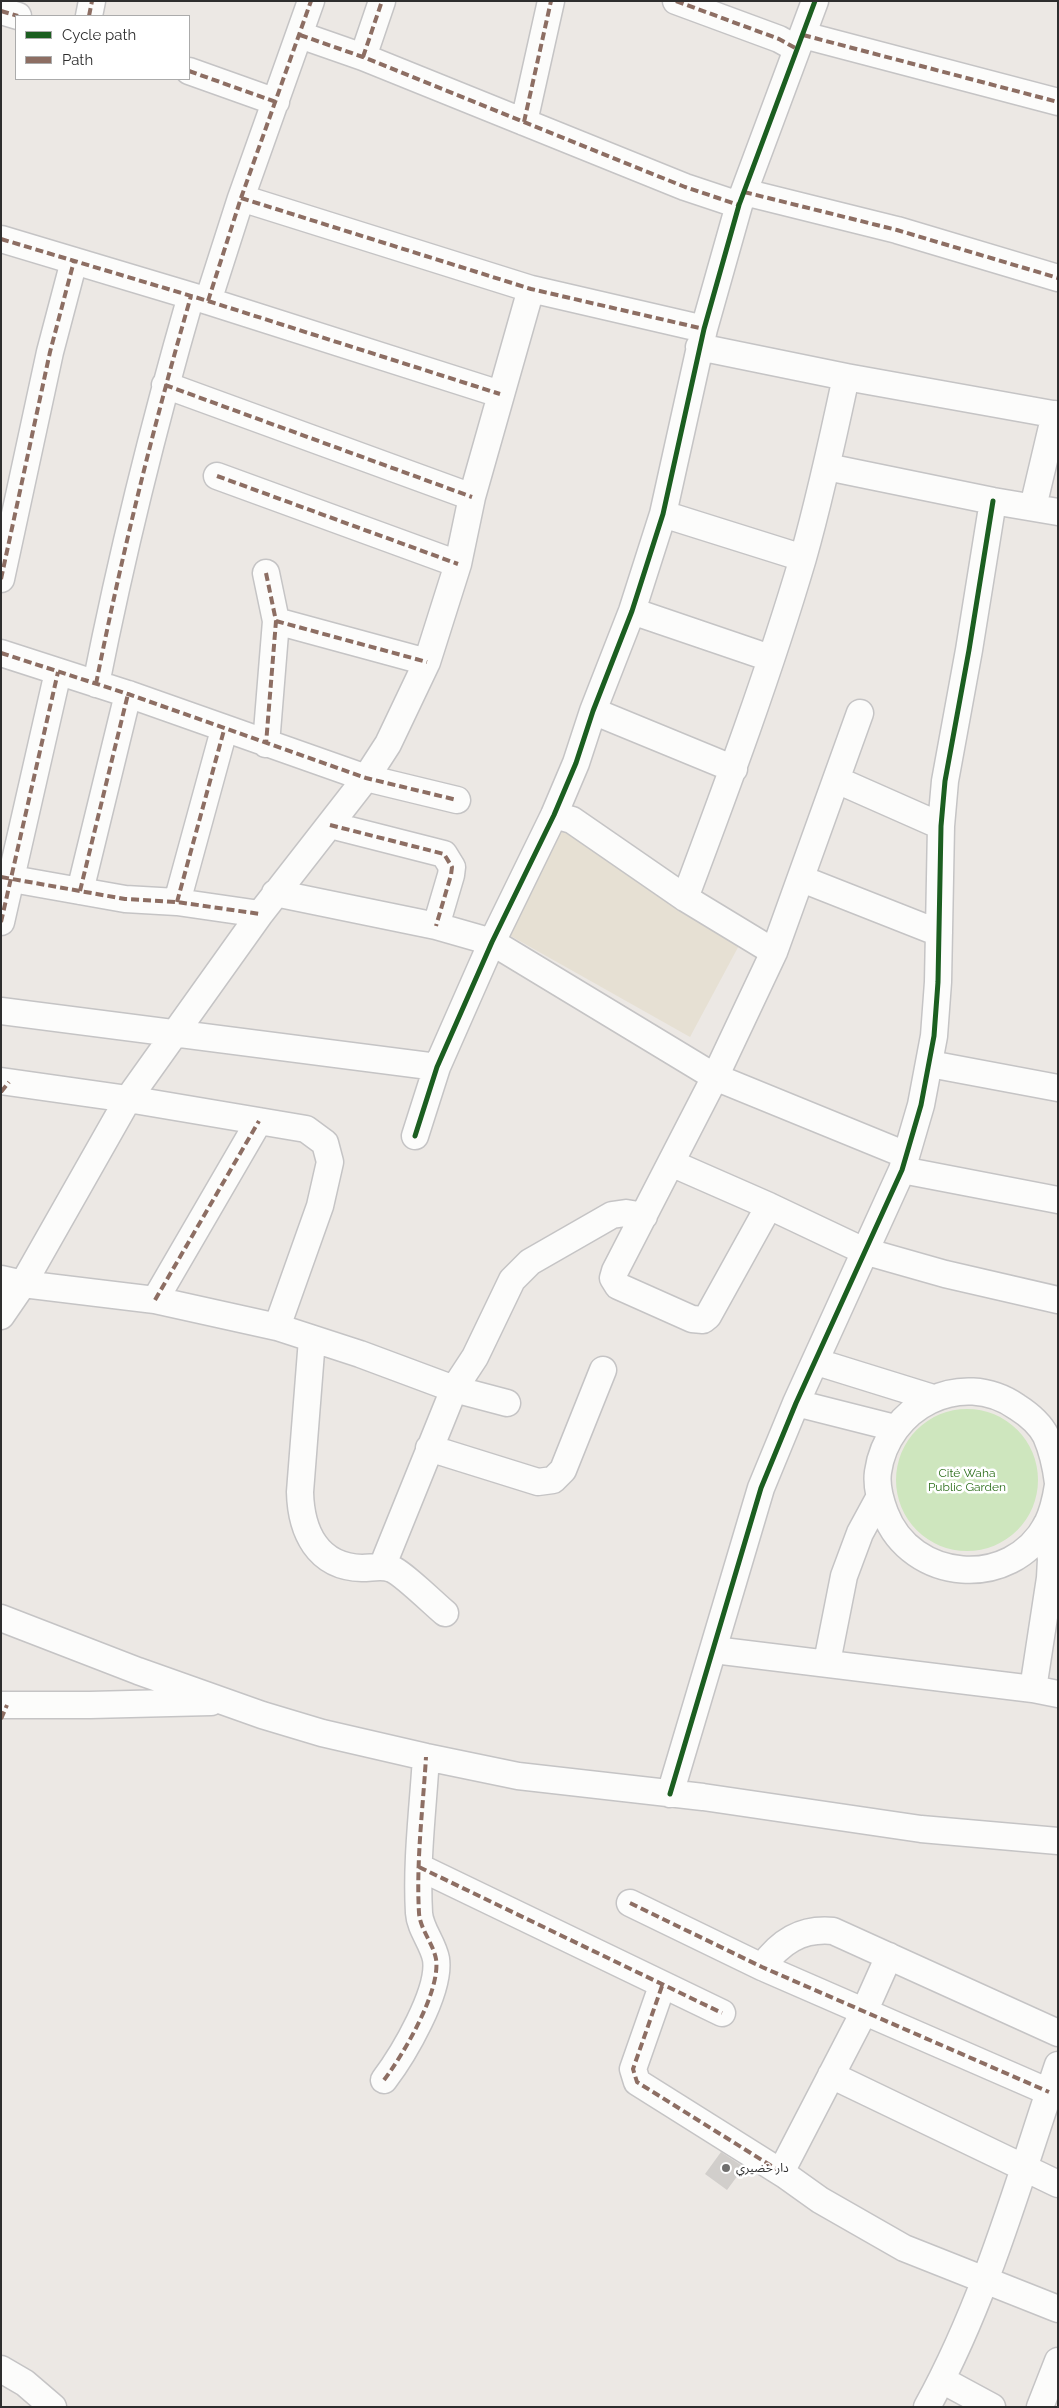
<!DOCTYPE html>
<meta charset="utf-8">
<style>
body{margin:0}
#map{position:relative;width:1059px;height:2408px;overflow:hidden;background:#ece8e4;font-family:Raleway,sans-serif}
canvas{display:block}
.frame{position:absolute;inset:0;border:2px solid #2e2e2e;pointer-events:none}
.legend{position:absolute;left:15px;top:15px;width:175px;height:65px;box-sizing:border-box;background:#fff;border:1px solid #ababab;margin:0;padding:6px 9px;list-style:none;font-size:15px;color:#2e2e2e}
.legend li{display:flex;align-items:center;gap:10px;height:25px}
.legend b{width:25px;border:1px solid #ababab}
</style>
<div id="map">
<canvas width="1059" height="2408"></canvas>
<div class="frame"></div>
<ul class="legend">
<li><b style="height:6px;background:#1b5e20"></b>Cycle path</li>
<li><b style="height:6px;background:#8d6e63"></b>Path</li>
</ul>
</div>
<script>
const ctx = document.querySelector('canvas').getContext('2d');
ctx.lineJoin = 'round';
function paint(path, color) {
  ctx.fillStyle = color;
  ctx.fill(path, 'evenodd');
}
function trace(path, color, width, dash) {
  ctx.strokeStyle = color;
  ctx.lineWidth = width;
  ctx.lineCap = dash ? 'butt' : 'round';
  ctx.setLineDash(dash || []);
  ctx.stroke(path);
}
function label(font, color, halo, rows, align = 'center') {
  ctx.font = font + ' Raleway,"Noto Sans Arabic",sans-serif';
  ctx.lineWidth = 5;
  ctx.setLineDash([]);
  ctx.textBaseline = 'middle';
  ctx.strokeStyle = halo;
  ctx.fillStyle = color;
  for (const [text, x, y, turn = 0] of rows) {
    ctx.save();
    ctx.translate(x, y);
    ctx.rotate((+turn || 0) * Math.PI / 180);
    ctx.textAlign = isNaN(turn) ? turn : align;
    if (halo) ctx.strokeText(text, 0, 0);
    ctx.fillText(text, 0, 0);
    ctx.restore();
  }
}
paint(new Path2D(`
 M571,829L743,938L690,1037L509,935L557,830Z`), '#e6e0d3');
paint(new Path2D(`
 M896 1480a71 71 0 1 1 142 0a71 71 0 1 1-142 0Z`), '#cee6be');
paint(new Path2D(`
 M721,2152L744,2167L727,2190L705,2174Z`), '#d1cecb');
const minor = new Path2D(`
 M676,1L779,39L797,49
 M1,11L18,16
 M89,16L92,1
 M300,35L363,57L685,187L739,205
 M803,35L1058,102
 M363,57L382,1
 M189,71L276,102
 M524,122L551,1
 M744,192L897,230L1058,278
 M241,198L531,289L704,329
 M1,239L208,301L500,394
 M208,301L241,198L311,1
 M699,347L846,377L1058,415
 M165,385L472,497
 M827,467L993,501L1058,512
 M217,476L458,564
 M1033,507L1055,414
 M663,514L803,558
 M266,573L276,621L266,744
 M1,579L50,352L74,261
 M632,611L770,658
 M276,621L427,662
 M1,653L128,694L366,778L457,800
 M96,684C122,553 154,424 191,296
 M593,711L734,769
 M837,780L941,826
 M554,815L572,820L685,898L774,952
 M330,825L444,854L452,867L451,875L436,926
 M1,877L125,899L177,902L260,914
 M802,879L939,933
 M80,891L128,694
 M275,893L436,926L492,942L715,1077L906,1155
 M685,898C727,786 769,673 803,558C820,498 833,438 846,377
 M177,902L224,730
 M1,922L58,672
 M1,1011L437,1067
 M930,1064L1058,1088
 M1,1081L128,1099L306,1129L325,1143L330,1162L320,1206L277,1327
 M415,1136L437,1067L492,942L554,815L576,763L593,711L632,611L663,514L704,329L739,205L815,1
 M671,1163L769,1206L864,1251L945,1274L1058,1300
 M902,1170L1058,1200
 M769,1206L708,1316L703,1320L692,1319L618,1286L613,1278L615,1271L715,1077L774,952L860,713
 M1,1279L23,1284L155,1300L277,1327L360,1354L454,1389L507,1403
 M155,1300L259,1121
 M1,1316L23,1284L128,1099L260,914L366,778L388,744L427,662L458,564L472,497L531,289
 M312,1339L300,1492C301,1531 317,1567 362,1568C372,1568 383,1565 392,1569C404,1574 434,1604 445,1613
 M817,1362L933,1398
 M796,1403L895,1428
 M429,1448L538,1482L553,1480L563,1470L603,1370
 M1058,1483C1056,1467 1053,1452 1046,1436C1040,1424 1028,1414 1017,1407C961,1368 887,1407 878,1472C876,1486 880,1500 885,1513C911,1582 1011,1591 1047,1524C1053,1512 1056,1498 1058,1485
 M382,1567L454,1389L475,1357L512,1280L530,1262L612,1215L626,1213L644,1216
 M1,1618L138,1671L262,1715L322,1733L426,1757L518,1776L703,1797L921,1829L1058,1841
 M714,1650L1033,1689L1058,1694
 M827,1662L844,1576L860,1533L879,1498
 M1033,1689L1050,1578L1051,1559L1046,1525
 M1,1705H90L211,1702
 M670,1794L761,1488L796,1403L902,1170L921,1105L934,1036L938,982L941,826L945,781L969,650L993,501
 M419,1867L722,2013
 M630,1903L762,1967L1049,2092
 M762,1967C780,1942 801,1928 833,1931L1058,2033
 M662,1986L633,2069L637,2082L785,2175L820,2200L904,2248L1058,2309
 M831,2075L1058,2184
 M384,2080C403,2055 441,1991 436,1959C433,1943 420,1929 419,1913C416,1861 423,1808 426,1757
 M781,2172L864,2012L889,1956
 M1,2369L25,2383L53,2407
 M942,2380L992,2407
 M927,2407C986,2300 1019,2180 1058,2065
 M1040,2407L1058,2361`);
trace(minor, '#c5c4c5', 29);
trace(minor, '#fcfcfb', 26);
trace(new Path2D(`
 M676,1L779,39L797,49
 M1,11L18,16
 M89,16L92,1
 M300,35L363,57L685,187L739,205
 M803,35L1058,102
 M363,57L382,1
 M189,71L276,102
 M524,122L551,1
 M744,192L897,230L1058,278
 M241,198L531,289L704,329
 M1,239L208,301L500,394
 M208,301L241,198L311,1
 M165,385L472,497
 M217,476L458,564
 M266,573L276,621L266,744
 M1,579L50,352L74,261
 M276,621L427,662
 M1,653L128,694L366,778L457,800
 M96,684C122,553 154,424 191,296
 M330,825L444,854L452,867L451,875L436,926
 M1,877L125,899L177,902L260,914
 M80,891L128,694
 M177,902L224,730
 M1,922L58,672
 M1,1092L9,1082
 M155,1300L259,1121
 M1,1719L7,1705
 M419,1867L722,2013
 M630,1903L762,1967L1049,2092
 M662,1986L633,2069L637,2082L781,2172
 M384,2080C403,2055 441,1991 436,1959C433,1943 420,1929 419,1913C416,1861 423,1808 426,1757`), '#8d6e63', 4, [8, 4]);
trace(new Path2D(`
 M415,1136L437,1067L492,942L554,815L576,763L593,711L632,611L663,514L704,329L739,205L815,1
 M670,1794L761,1488L796,1403L902,1170L921,1105L934,1036L938,982L941,826L945,781L969,650L993,501`), '#1b5e20', 5);
for (const [x, y, r, color] of [
 [726,2168,5,"#706f6e"]
]) {
  const dot = new Path2D();
  dot.arc(x, y, r, 0, 2 * Math.PI);
  ctx.fillStyle = color;
  ctx.fill(dot);
  trace(dot, '#fff', 2);
}
label('12px', '#2c6e1b', '#fff', [
 ["Cité Waha",967,1473],
 ["Public Garden",967,1487]
]);
label('12px', '#2e2e2e', '#fff', [
 ["دار خضيري",736,2168]
], 'left');
</script>
